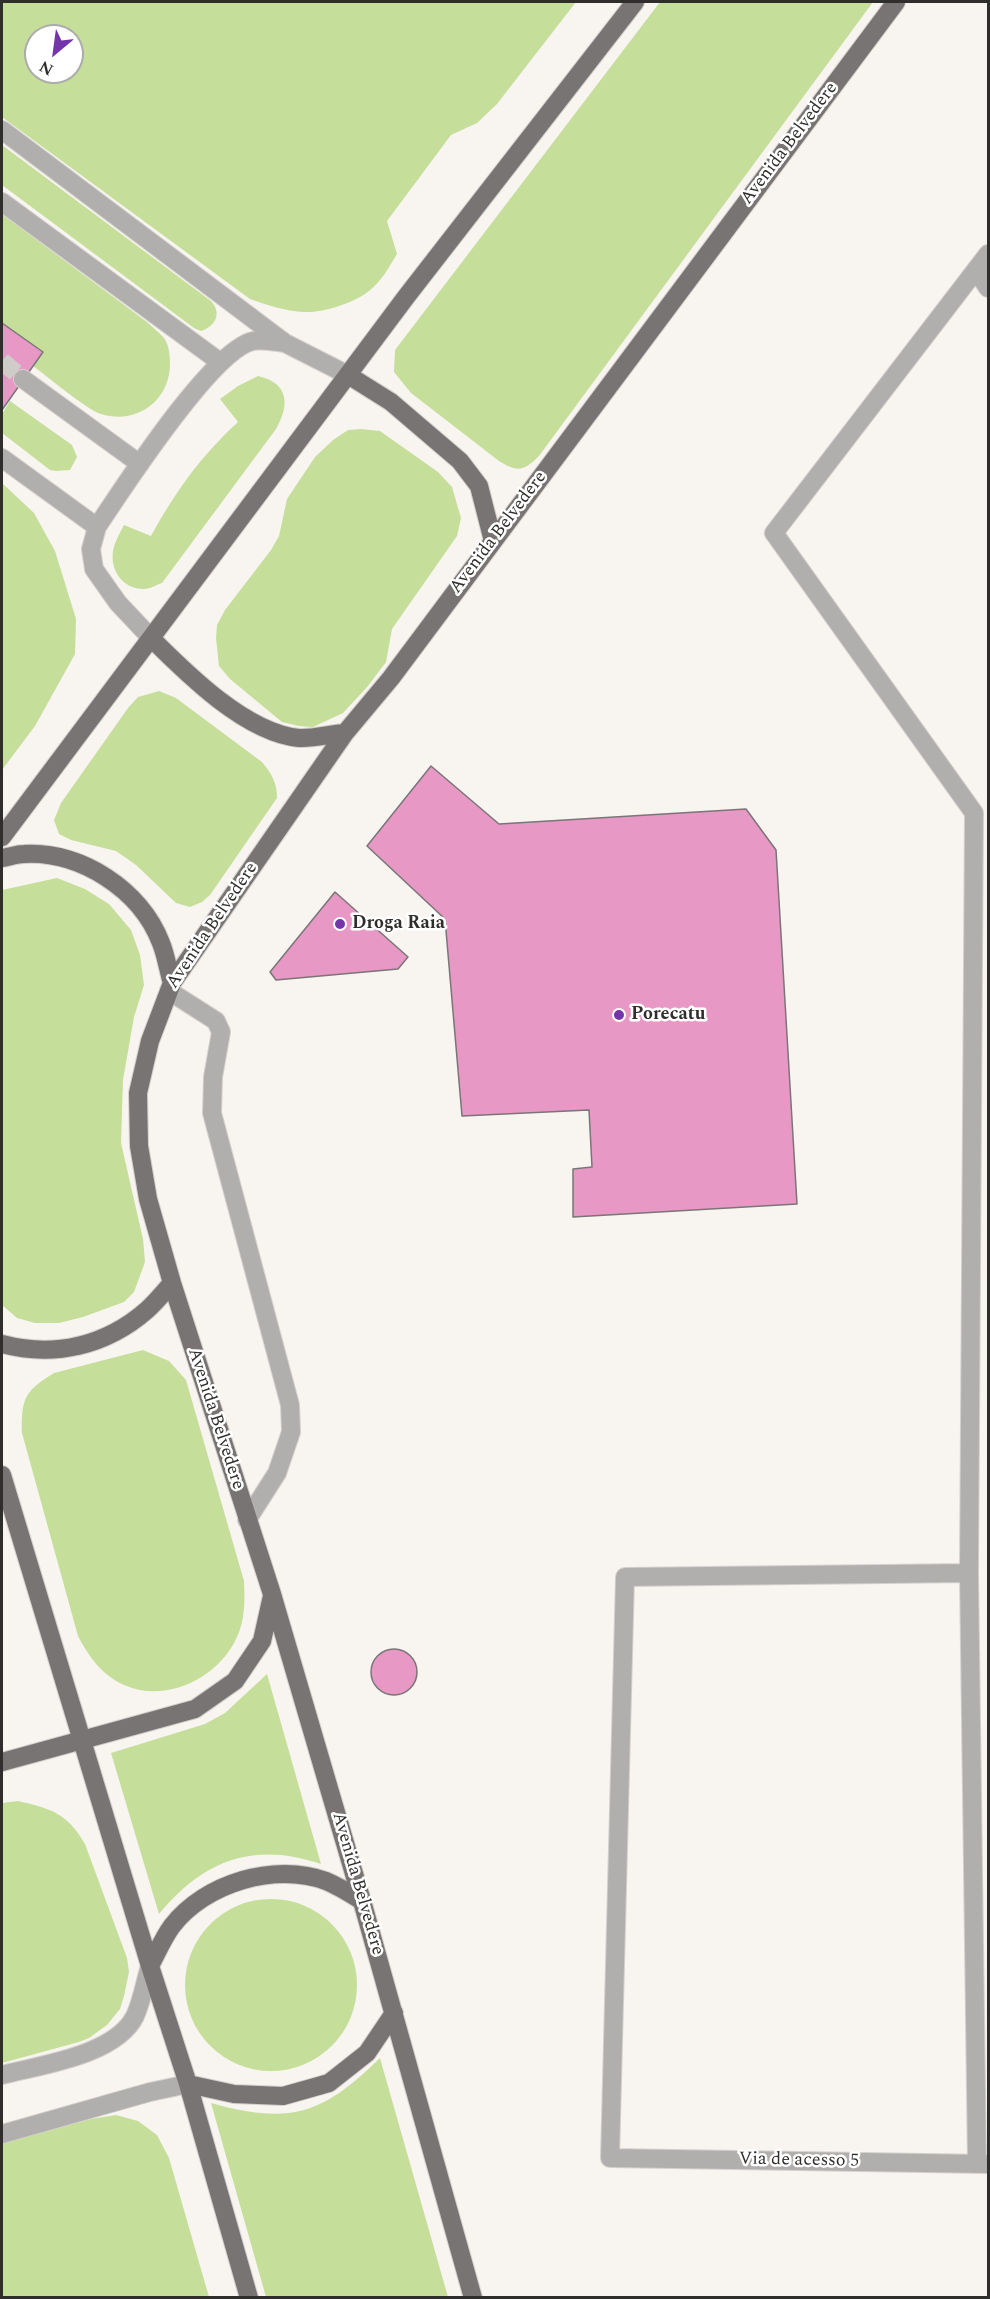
<!DOCTYPE html>
<style>
body{margin:0}
#map{position:relative;width:990px;height:2299px;overflow:hidden;background:#f8f4f0;font-family:Spectral,serif}
canvas{display:block}
.frame{position:absolute;inset:0;border:3px solid #2f2e2c;pointer-events:none}
.north{position:absolute;left:24px;top:24px;width:60px;height:60px;box-sizing:border-box;background:#fff;border:2px solid #acabab;border-radius:50%;rotate:209deg;font-size:16px;font-weight:700;line-height:24px;text-align:center;color:#2f2e2c}
.north::after{content:'';display:block;margin:auto;width:21px;height:27px;background:#7435ab;clip-path:polygon(50% 0,100% 100%,50% 72%,0 100%)}
</style>
<div id="map">
<canvas width="990" height="2299"></canvas>
<div class="frame"></div>
<div class="north">N</div>
</div>
<script>
const ctx = document.querySelector('canvas').getContext('2d');
ctx.lineJoin = 'round';
function paint(path, color) {
  ctx.fillStyle = color;
  ctx.fill(path, 'evenodd');
}
function trace(path, color, width, dash) {
  ctx.strokeStyle = color;
  ctx.lineWidth = width;
  ctx.lineCap = dash ? 'butt' : 'round';
  ctx.setLineDash(dash || []);
  ctx.stroke(path);
}
function label(font, color, halo, rows, align = 'center') {
  ctx.font = font + ' Spectral,serif';
  ctx.lineWidth = 5;
  ctx.setLineDash([]);
  ctx.textBaseline = 'middle';
  ctx.strokeStyle = halo;
  ctx.fillStyle = color;
  for (const [text, x, y, turn = 0] of rows) {
    ctx.save();
    ctx.translate(x, y);
    ctx.rotate((+turn || 0) * Math.PI / 180);
    ctx.textAlign = isNaN(turn) ? turn : align;
    if (halo) ctx.strokeText(text, 0, 0);
    ctx.fillText(text, 0, 0);
    ctx.restore();
  }
}
paint(new Path2D(`
 M2,2H576L497,104L477,123L451,135L387,221L397,254C389,267 382,281 369,291C354,303 323,313 304,312C285,311 267,305 250,299L2,117ZM36,36H72V72H36Z
 M660,2H873L539,456C523,472 517,472 499,461L411,393L394,372L395,350Z
 M2,145L211,301C222,313 216,326 201,331L194,328L2,185Z
 M2,214L147,322C152,327 159,332 164,338C169,345 170,355 170,364C170,401 136,425 101,414C87,410 47,376 33,366L43,352L2,323Z
 M258,376C289,383 290,405 276,429L162,583C156,585 150,589 144,589C123,589 110,571 113,551C115,541 120,533 124,525L151,536C176,491 200,457 238,422L220,399L238,386Z
 M10,401L72,445L77,457L70,470L56,471L50,470L2,433V414Z
 M361,429L380,431L438,472L452,487L461,518L457,536L392,629L386,662L368,686L343,713L313,727L299,726L282,722L230,679L219,666L216,638L217,625L225,610L271,550L279,536L287,499L315,457L333,440L348,430Z
 M2,483L34,513L55,551L76,619L75,654L35,726L2,770Z
 M159,691L176,698L262,762C272,774 277,783 277,798L210,895L202,902L190,907L176,903L136,865L116,851L71,840L59,834L54,820L61,803L128,708L138,697Z
 M57,878L85,889L109,904L131,930L140,955L144,985L134,1017L123,1080L121,1143L143,1239L145,1262L134,1292L124,1302L83,1317L59,1323H35L17,1318L2,1305V890Z
 M143,1350L169,1361L186,1380L244,1581C245,1601 245,1621 236,1639C218,1678 165,1704 124,1685C102,1675 89,1657 78,1636L22,1433C21,1398 25,1391 54,1373Z
 M267,1674L321,1864C254,1841 203,1860 159,1914L111,1753L205,1724L225,1713Z
 M18,1801C52,1809 67,1813 85,1844L127,1958L129,1972L124,1996L120,2009L107,2025L89,2038L79,2042L2,2063V1803Z
 M185 1985a86 86 0 1 1 172 0a86 86 0 1 1-172 0Z
 M380,2058L448,2297H266L211,2103C290,2125 322,2115 380,2058Z
 M116,2115L138,2121L157,2135L169,2158L209,2297L2,2298V2143L91,2119Z`), '#c5df9b');
const building = new Path2D(`
 M2,323L43,352L2,410Z
 M431,766L499,824L746,809L776,850L797,1204L573,1217V1169L592,1167L589,1110L462,1116L445,919L367,846Z
 M335,892L408,957L398,969L276,980L270,972Z
 M371 1672a23 23 0 1 1 46 0a23 23 0 1 1-46 0Z`);
paint(building, '#e798c5');
trace(building, '#7a7577', 1.5);
trace(new Path2D(`
 M2,361L23,379`), '#d0ccc9', 18, [18, 9]);
const minor = new Path2D(`
 M2,130L285,343L348,375
 M2,202L220,362
 M976,270L988,288
 M23,379L140,464
 M2,458L97,527
 M151,638L118,603L94,569L91,549L97,527C123,488 212,350 253,341C262,339 275,342 285,343
 M169,991L216,1021L221,1032L213,1077L212,1113L290,1405L291,1432L277,1473L247,1520
 M969,1573L625,1577L610,2158L987,2164
 M2,2075C41,2065 116,2055 135,2016C142,2001 145,1982 150,1966
 M2,2134L150,2092L188,2084
 M977,2164L969,1573L974,813L774,533L988,254`);
const major = new Path2D(`
 M348,375L391,402L460,461L479,486L493,541
 M151,638C187,674 246,733 299,738C313,739 330,734 345,733
 M2,837L406,297L635,2
 M2,858C9,857 17,854 24,854C81,851 141,890 161,943C166,955 168,970 172,983
 M2,1344C54,1358 106,1346 147,1310C156,1302 164,1292 172,1283
 M2,1475L150,1966L188,2084L249,2298
 M2,1762L195,1709L235,1681L262,1641L272,1596
 M150,1966C157,1953 163,1938 172,1926C205,1883 275,1862 326,1881C338,1886 351,1894 362,1901
 M188,2084L234,2094L283,2096L329,2083L367,2053L394,2013
 M473,2298L362,1901L272,1594L172,1283L148,1199L139,1146L138,1093L150,1041L172,983L345,733L391,678L896,2`);
trace(minor, '#d4d0cd', 20);
trace(major, '#d4d0cd', 20);
trace(minor, '#b1aeae', 18);
trace(major, '#797474', 18);
for (const [x, y, r, color] of [
 [340,924,6,"#7435ab"],
 [619,1015,6,"#7435ab"]
]) {
  const dot = new Path2D();
  dot.arc(x, y, r, 0, 2 * Math.PI);
  ctx.fillStyle = color;
  ctx.fill(dot);
  trace(dot, '#fff', 2);
}
label('18px', '#2f2e2c', '#fff', [
 ["Avenida Belvedere",790,144,-53],
 ["Avenida Belvedere",499,533,-53],
 ["Avenida Belvedere",213,926,-56],
 ["Avenida Belvedere",215,1419,72],
 ["Avenida Belvedere",357,1884,74],
 ["Via de acesso 5",799,2161,1]
]);
label('bold 18px', '#2f2e2c', '#fff', [
 ["Droga Raia",352,924],
 ["Porecatu",631,1015]
], 'left');
</script>
